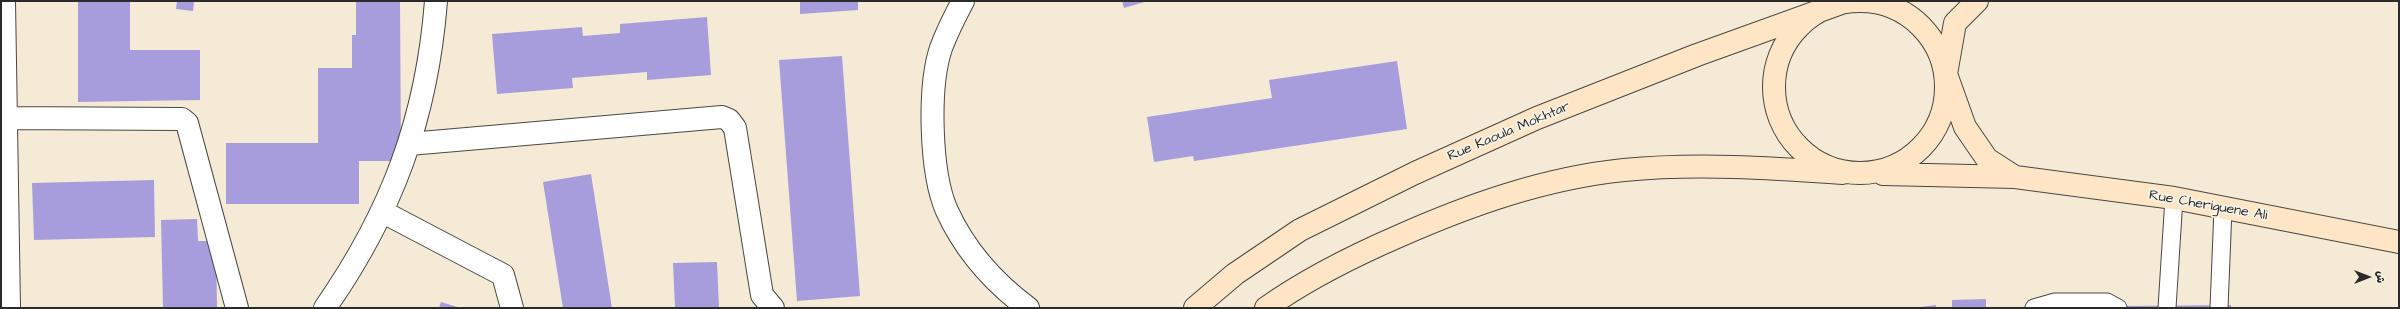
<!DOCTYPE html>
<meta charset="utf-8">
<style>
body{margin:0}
#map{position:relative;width:2400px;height:309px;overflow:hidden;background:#f4ead5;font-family:"Architects Daughter","Playpen Sans Arabic",sans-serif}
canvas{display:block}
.frame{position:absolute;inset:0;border:2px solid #2b2b2b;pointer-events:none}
.north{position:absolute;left:2348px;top:257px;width:40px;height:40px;-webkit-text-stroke:3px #f7f3e8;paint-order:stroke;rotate:90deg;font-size:11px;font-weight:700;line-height:16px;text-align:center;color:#2b2b2b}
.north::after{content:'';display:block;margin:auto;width:14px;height:18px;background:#2b2b2b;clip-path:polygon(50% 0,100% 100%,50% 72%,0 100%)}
</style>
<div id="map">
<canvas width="2400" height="309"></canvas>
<div class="frame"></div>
<div class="north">ش</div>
</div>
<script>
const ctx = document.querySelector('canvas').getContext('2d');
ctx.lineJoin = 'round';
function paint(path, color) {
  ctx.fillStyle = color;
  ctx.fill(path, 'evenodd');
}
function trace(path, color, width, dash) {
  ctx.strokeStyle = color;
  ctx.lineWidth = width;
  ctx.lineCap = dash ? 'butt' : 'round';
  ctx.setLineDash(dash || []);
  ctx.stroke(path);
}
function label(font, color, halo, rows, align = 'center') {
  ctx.font = font + ' "Architects Daughter",sans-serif';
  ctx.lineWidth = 3.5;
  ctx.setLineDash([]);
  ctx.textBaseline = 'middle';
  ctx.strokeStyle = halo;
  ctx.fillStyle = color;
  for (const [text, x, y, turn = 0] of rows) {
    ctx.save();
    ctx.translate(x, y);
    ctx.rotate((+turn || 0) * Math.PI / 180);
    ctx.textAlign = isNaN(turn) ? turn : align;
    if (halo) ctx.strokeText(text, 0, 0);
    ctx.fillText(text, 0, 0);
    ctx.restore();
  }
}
paint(new Path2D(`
 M78,1H130V50H200V100L78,102Z
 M177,1H194L193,11L176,9Z
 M356,1H400L401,161H359V204H226V143H318V68H352V35H356Z
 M800,1H858V10L800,14Z
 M1122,1H1148L1124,8Z
 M707,17L711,75L647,80V72L572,78L573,88L497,94L492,34L582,27L583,36L620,33V24Z
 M842,56L860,296L797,301L779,60Z
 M1397,61L1407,129L1194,161L1193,156L1154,162L1147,117L1272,98L1269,80Z
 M591,174L612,308H563L543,182Z
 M154,180L155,237L34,240L32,183Z
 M197,219L198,241H216L217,308H163L161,220Z
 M717,262L719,308H675L673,263Z
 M1986,299V308H1952V300Z
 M441,302L461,308H439Z
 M1936,305V308H1920V307Z
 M2231,305V308H2126V306Z`), '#a79ddd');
const lane = new Path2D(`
 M2034,308L2055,302H2107L2118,308
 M2167,308L2174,198
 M2219,308L2223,208`);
const street = new Path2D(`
 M4,1L9,308
 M963,1C955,16 947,32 941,48C928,87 930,173 947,211C965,250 993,282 1028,308
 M6,118L182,119L187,123L237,308
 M409,144L722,117L729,120L735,128L762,295L773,308
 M383,212L503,275L512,308
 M325,308C392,212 427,118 436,1`);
const secondary = new Path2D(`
 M1774 87a86 86 0 1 1 172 0a86 86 0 1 1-172 0Z
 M1977,1L1955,23L1946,74L1965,127L1987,159L2015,177
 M1883,174L2015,177L2174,198L2399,242
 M1195,308L1235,274L1300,230L1415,173L1537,118L1697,55L1847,1
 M1266,308C1307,279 1351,257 1397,237C1469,205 1545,178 1624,170C1697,163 1770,168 1843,173`);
trace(lane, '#494844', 19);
trace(street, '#494844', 24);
trace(secondary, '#494844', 24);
trace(lane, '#fff', 17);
trace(street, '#fff', 22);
trace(secondary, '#fde5c5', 22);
label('14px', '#2b2b2b', '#f7f3e8', [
 ["Rue Kaoula Mokhtar",1509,132,-23],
 ["Rue Cheriguene Ali",2208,206,10]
]);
</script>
